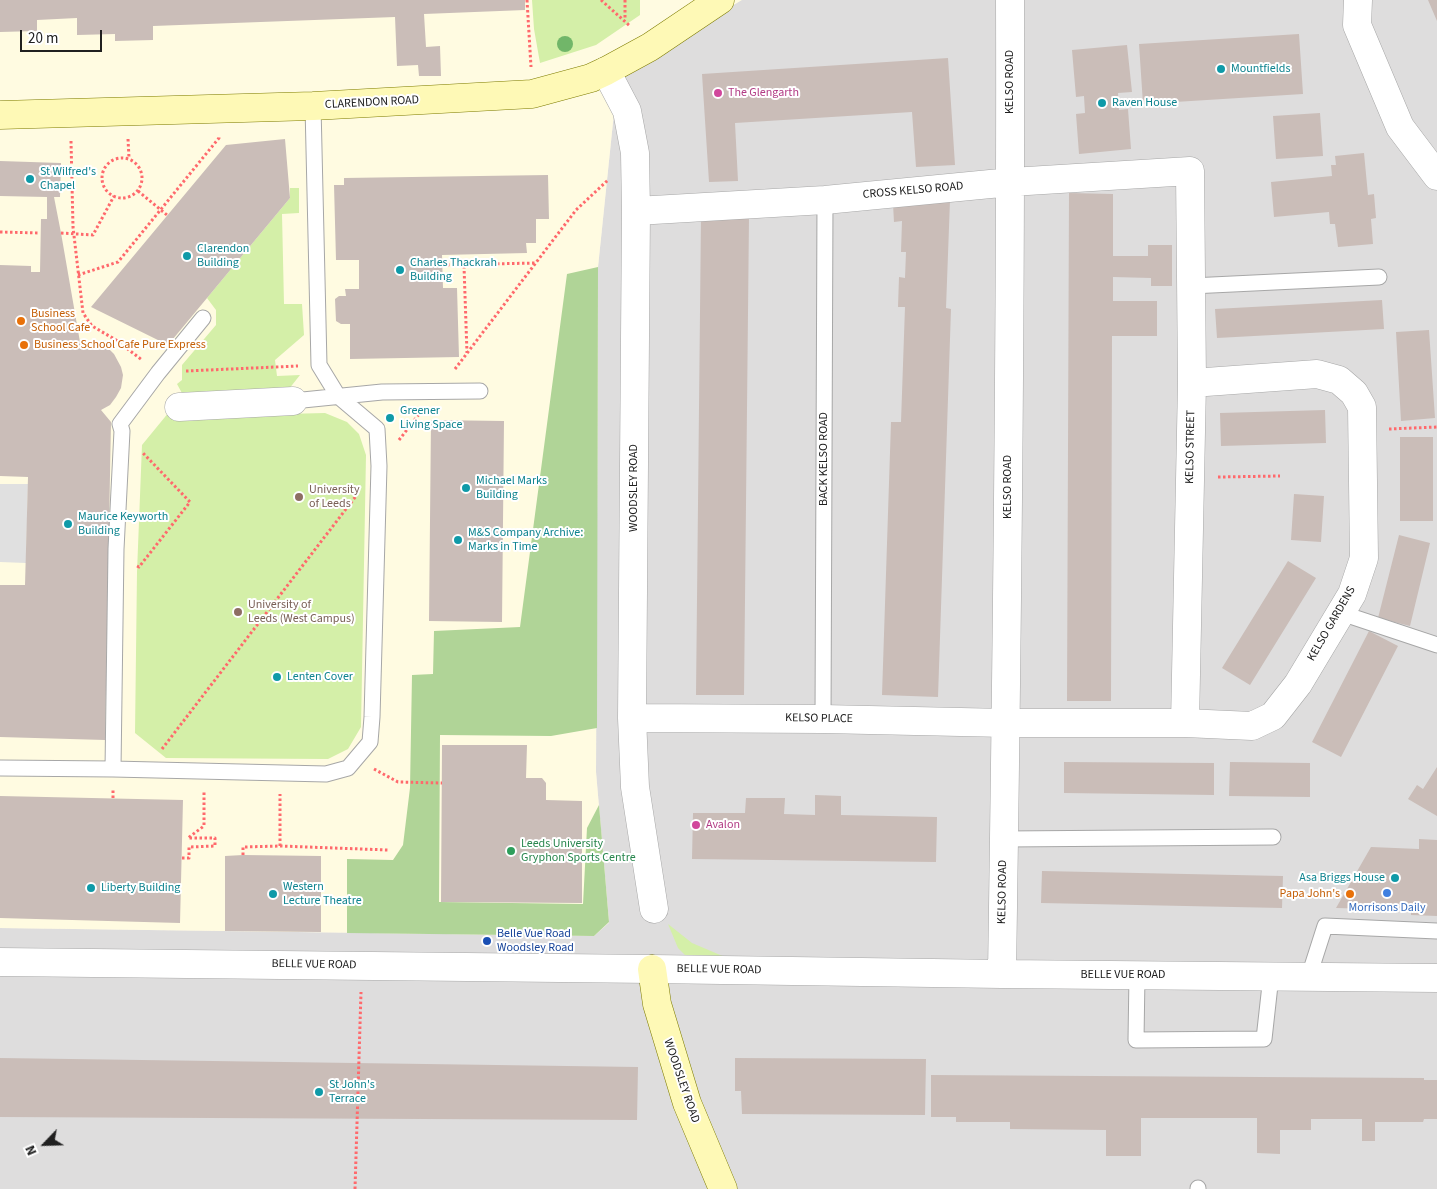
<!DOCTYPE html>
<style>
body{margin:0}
#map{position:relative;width:1437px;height:1189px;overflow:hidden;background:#f1ece6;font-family:"Source Sans 3",sans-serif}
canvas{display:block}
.north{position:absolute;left:20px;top:1119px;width:50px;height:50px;-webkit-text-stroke:4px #fff;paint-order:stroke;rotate:246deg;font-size:14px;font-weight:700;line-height:20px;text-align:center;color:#202020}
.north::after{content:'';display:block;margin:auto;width:18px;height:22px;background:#202020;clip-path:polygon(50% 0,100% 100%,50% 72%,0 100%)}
.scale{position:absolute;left:20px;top:30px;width:82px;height:22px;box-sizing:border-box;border:2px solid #202020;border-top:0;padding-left:6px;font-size:15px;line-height:18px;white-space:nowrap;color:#202020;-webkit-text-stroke:4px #fff;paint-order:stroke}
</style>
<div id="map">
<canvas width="1437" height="1189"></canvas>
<div class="north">N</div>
<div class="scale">20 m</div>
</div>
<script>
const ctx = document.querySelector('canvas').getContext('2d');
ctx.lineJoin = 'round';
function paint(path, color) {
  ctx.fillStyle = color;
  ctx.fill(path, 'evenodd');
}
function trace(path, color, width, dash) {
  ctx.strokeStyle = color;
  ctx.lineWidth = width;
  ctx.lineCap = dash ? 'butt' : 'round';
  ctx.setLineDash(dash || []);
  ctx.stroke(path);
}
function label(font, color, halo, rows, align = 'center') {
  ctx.font = font + ' "Source Sans 3",sans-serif';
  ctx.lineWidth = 4;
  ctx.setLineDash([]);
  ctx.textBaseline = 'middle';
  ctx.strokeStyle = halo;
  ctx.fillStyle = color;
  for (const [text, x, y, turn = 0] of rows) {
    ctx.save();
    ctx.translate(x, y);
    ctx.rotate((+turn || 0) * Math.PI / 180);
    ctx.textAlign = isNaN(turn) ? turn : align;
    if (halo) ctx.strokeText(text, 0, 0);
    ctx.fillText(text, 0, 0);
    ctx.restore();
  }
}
paint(new Path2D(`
 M655,0H1437V1189H0V928L594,936L609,923L596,772L598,267L618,74Z`), '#dedddd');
paint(new Path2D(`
 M0,0H742L618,74L598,267L596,772L609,922L594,936L0,928Z`), '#fffbe1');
paint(new Path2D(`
 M532,0H640V15L596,45L540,63L534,29Z
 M290,188H299V213L282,214L284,304H302L304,335L275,360L277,376L300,375L285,394V414L325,413L347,422L359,434L366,455L361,727L348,749L328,759L166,758L135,733L137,572L142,445L183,395L177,384L182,380V365L216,325V310L207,298L290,198Z
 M668,924L692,943L725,957H687L678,948Z`), '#d4efa8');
paint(new Path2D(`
 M598,267L597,728L551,736L440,735L439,902L583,904L587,828L599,805L609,922L594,936L347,933V859L393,860L403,845L410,788L412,675L433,674L434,631L520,627L567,274Z`), '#b0d497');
paint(new Path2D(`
 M0,484H28L26,563L0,562Z`), '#e0e0e0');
paint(new Path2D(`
 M0,0H525V10L424,14L426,47L440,46L441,76H419L418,65L397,66L395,17L153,26V40L115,41V34L77,35V18L37,20V31L0,32Z
 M1428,0H1437V21Z
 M1299,34L1303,94L1143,104L1139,44Z
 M1127,45L1132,92L1118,93L1119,110L1128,109L1131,149L1079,154L1076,114L1085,113L1084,96L1076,97L1072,50Z
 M948,58L955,165L916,167L912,112L735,123L738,181L709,182L702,74Z
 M1320,113L1323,156L1276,159L1273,116Z
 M285,139L290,198L168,345L91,307L226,145Z
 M1364,153L1368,195L1374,194L1376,218L1371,219L1373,244L1338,247L1335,224H1330L1329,212L1274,217L1271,182L1332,176L1331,165H1336L1335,156Z
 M0,161L61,163L60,197H54L61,233L80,342L89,341L97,343L108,348L114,354L121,367L123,375L121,388L116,397L110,405L101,410L111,422L105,740L0,737V585H25L28,477L0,476V265L31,266V272H40L41,219H47V197L0,196Z
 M548,175L549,219H536V243H526L527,253L442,255L443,288H457L459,357L350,359V324H341L336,321L335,299L339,296H346L345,289H359V260H336L334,185H344V178Z
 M1069,193L1113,194V256H1148V245H1172V286H1151V278L1113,277V301H1157V336H1112L1111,701H1067Z
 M950,200L946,308L951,309L938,697L882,695L891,422H901L905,307H898L899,277L905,278L906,252H901L902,221L894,222L893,204Z
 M701,216L749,217L744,695H696Z
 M1382,300L1384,329L1217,338L1215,309Z
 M1429,330L1435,418L1401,421L1396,332Z
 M1325,410L1326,443L1221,446L1220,413Z
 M431,420L504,421L502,622L429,621Z
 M1400,437H1433V521H1400Z
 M1294,494L1324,496L1321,542L1291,540Z
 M1399,535L1430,543L1410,626L1378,618Z
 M1288,561L1316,578L1250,685L1222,668Z
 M1369,631L1398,646L1341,757L1312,742Z
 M442,745H527L526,778H542L546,783V800L582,801V903L441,902Z
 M1064,762L1214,763V795L1064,793Z
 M1230,762L1310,763V797L1229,796Z
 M1437,767V816L1408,799L1417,785L1423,789Z
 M815,795L841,796V815L937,817L936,862L692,859L693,813H745L746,798H785L784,814L815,815Z
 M0,796L183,800L180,923L0,918Z
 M1419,839L1437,840V916L1411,915V910L1336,908L1371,847L1419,849Z
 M243,855L321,856V932L225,931V856Z
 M1042,871L1283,876L1282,908L1041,903Z
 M0,1058L638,1067L637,1120L0,1117Z
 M735,1058L926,1059L925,1115L742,1114L741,1091H735Z
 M931,1075L1424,1078V1080H1437V1119H1424L1423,1122H1375V1141H1362V1119H1311V1130H1280V1154L1257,1153V1118H1141V1156H1106V1130L1010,1129V1122H956V1117H931Z`), '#cabdb8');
const lane = new Path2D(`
 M1191,286L1379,277
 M293,401L382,392L480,391
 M1341,613L1437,645
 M823,719L825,200
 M0,768L113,769L326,774L348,768L370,742L372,717L379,466L377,429L338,396L319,365L313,106
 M113,769L116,549L122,431L120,424L158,373L203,318
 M1004,839L1273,837
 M1137,975L1136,1040L1264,1039L1271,976
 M1309,976L1325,926L1437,931
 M1198,1189V1188`);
const street = new Path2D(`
 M1358,0L1357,25L1400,127L1437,176
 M606,71L627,111L635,153L636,211L632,718L635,787L654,909
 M636,211L825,200L1011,182L1190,171L1192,383L1185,723
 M179,407L293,401
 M632,718L823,719L1006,723H1185L1252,726L1273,716L1298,684L1352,594L1364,558L1362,407L1354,393L1339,380L1317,374L1192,383
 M0,962L652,969L1002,974L1437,978
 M1002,974C1007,650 1011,325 1010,0`);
const secondary = new Path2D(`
 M0,115L313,106L532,94L591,78L606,71L650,47L720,0
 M652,969L657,1004L687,1103L723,1189`);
trace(lane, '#a7a7a7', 17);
trace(street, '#a7a7a7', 29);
trace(secondary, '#7e7c00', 29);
trace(new Path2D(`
 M527,0L531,67
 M601,0L630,26
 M625,0V20
 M128,139L129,158
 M71,141L73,227L83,313L92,326L116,340L142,360
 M102 178a20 20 0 1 1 40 0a20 20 0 1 1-40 0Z
 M138,191L167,215
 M0,232L40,233
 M61,233L93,235L114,196
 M442,265L536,263
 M464,266L467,353
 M78,275L118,262L219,138V135
 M455,369L576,210L608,180
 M186,371L298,366
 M1389,429L1437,427
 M399,440L420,413
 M1218,477L1280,476
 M137,566L139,567L190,502L143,453
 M162,749L356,496
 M374,769L398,782L442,783
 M113,798V790
 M280,846L388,850
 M243,855V847L280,846V794
 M182,858H189V847L215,846V838H188L204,826V792
 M355,1189L361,992`), '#ff696c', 3, [2.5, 2.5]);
trace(lane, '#fff', 15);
trace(street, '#fff', 28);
trace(secondary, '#fef9b6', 28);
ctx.fillStyle = '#71b669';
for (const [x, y] of [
 [565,44]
]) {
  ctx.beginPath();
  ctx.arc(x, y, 8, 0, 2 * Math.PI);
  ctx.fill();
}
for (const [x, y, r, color] of [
 [1221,69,5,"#0f9aa8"],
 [718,93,5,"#d1479c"],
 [1102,103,5,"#0f9aa8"],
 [30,179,5,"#0f9aa8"],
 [187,256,5,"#0f9aa8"],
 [400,270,5,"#0f9aa8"],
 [21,321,5,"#e8710a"],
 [24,345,5,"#e8710a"],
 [390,418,5,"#0f9aa8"],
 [466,488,5,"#0f9aa8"],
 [299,497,5,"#8d6e63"],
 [68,524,5,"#0f9aa8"],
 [458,540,5,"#0f9aa8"],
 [238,612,5,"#8d6e63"],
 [277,677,5,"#0f9aa8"],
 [696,825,5,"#d1479c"],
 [511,851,5,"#2e9e5b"],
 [1395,878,5,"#0f9aa8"],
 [91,888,5,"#0f9aa8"],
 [1387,893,5,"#3f7fe0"],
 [273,894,5,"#0f9aa8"],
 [1350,894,5,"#e8710a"],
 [487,941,5,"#1a4fb4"],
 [319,1092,5,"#0f9aa8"]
]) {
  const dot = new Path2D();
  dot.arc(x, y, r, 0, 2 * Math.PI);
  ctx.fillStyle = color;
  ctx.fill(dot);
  trace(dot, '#fff', 2);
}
label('12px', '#0d838f', '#fff', [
 ["Mountfields",1231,69],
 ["Raven House",1112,103],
 ["St Wilfred's",40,172],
 ["Chapel",40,186],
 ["Clarendon",197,249],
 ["Building",197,263],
 ["Charles Thackrah",410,263],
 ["Building",410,277],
 ["Greener",400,411],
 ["Living Space",400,425],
 ["Michael Marks",476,481],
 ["Building",476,495],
 ["Maurice Keyworth",78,517],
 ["Building",78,531],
 ["M&S Company Archive:",468,533],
 ["Marks in Time",468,547],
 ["Lenten Cover",287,677],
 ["Asa Briggs House",1385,878,"right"],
 ["Western",283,887],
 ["Lecture Theatre",283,901],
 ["Liberty Building",101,888],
 ["St John's",329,1085],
 ["Terrace",329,1099]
], 'left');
label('12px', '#202020', '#fff', [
 ["KELSO ROAD",1010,82,-90],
 ["CLARENDON ROAD",372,103,-3],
 ["CROSS KELSO ROAD",913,191,-5],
 ["KELSO STREET",1191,447,-89],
 ["BACK KELSO ROAD",824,459,-90],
 ["KELSO ROAD",1008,487,-90],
 ["WOODSLEY ROAD",634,488,-90],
 ["KELSO GARDENS",1332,624,-60],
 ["KELSO PLACE",819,719,1],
 ["KELSO ROAD",1003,892,-89],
 ["BELLE VUE ROAD",314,965,1],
 ["BELLE VUE ROAD",719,970,1],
 ["BELLE VUE ROAD",1123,975],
 ["WOODSLEY ROAD",681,1081,71]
]);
label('12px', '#b23c85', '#fff', [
 ["The Glengarth",728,93],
 ["Avalon",706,825]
], 'left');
label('12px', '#c56008', '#fff', [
 ["Business",31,314],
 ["School Cafe",31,328],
 ["Business School Cafe Pure Express",34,345],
 ["Papa John's",1340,894,"right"]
], 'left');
label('12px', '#785e54', '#fff', [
 ["University",309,490],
 ["of Leeds",309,504],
 ["University of",248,605],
 ["Leeds (West Campus)",248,619]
], 'left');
label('12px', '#27864d', '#fff', [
 ["Leeds University",521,844],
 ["Gryphon Sports Centre",521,858]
], 'left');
label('12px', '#366cbe', '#fff', [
 ["Morrisons Daily",1387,908]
]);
label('12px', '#164399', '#fff', [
 ["Belle Vue Road",497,934],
 ["Woodsley Road",497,948]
], 'left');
</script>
